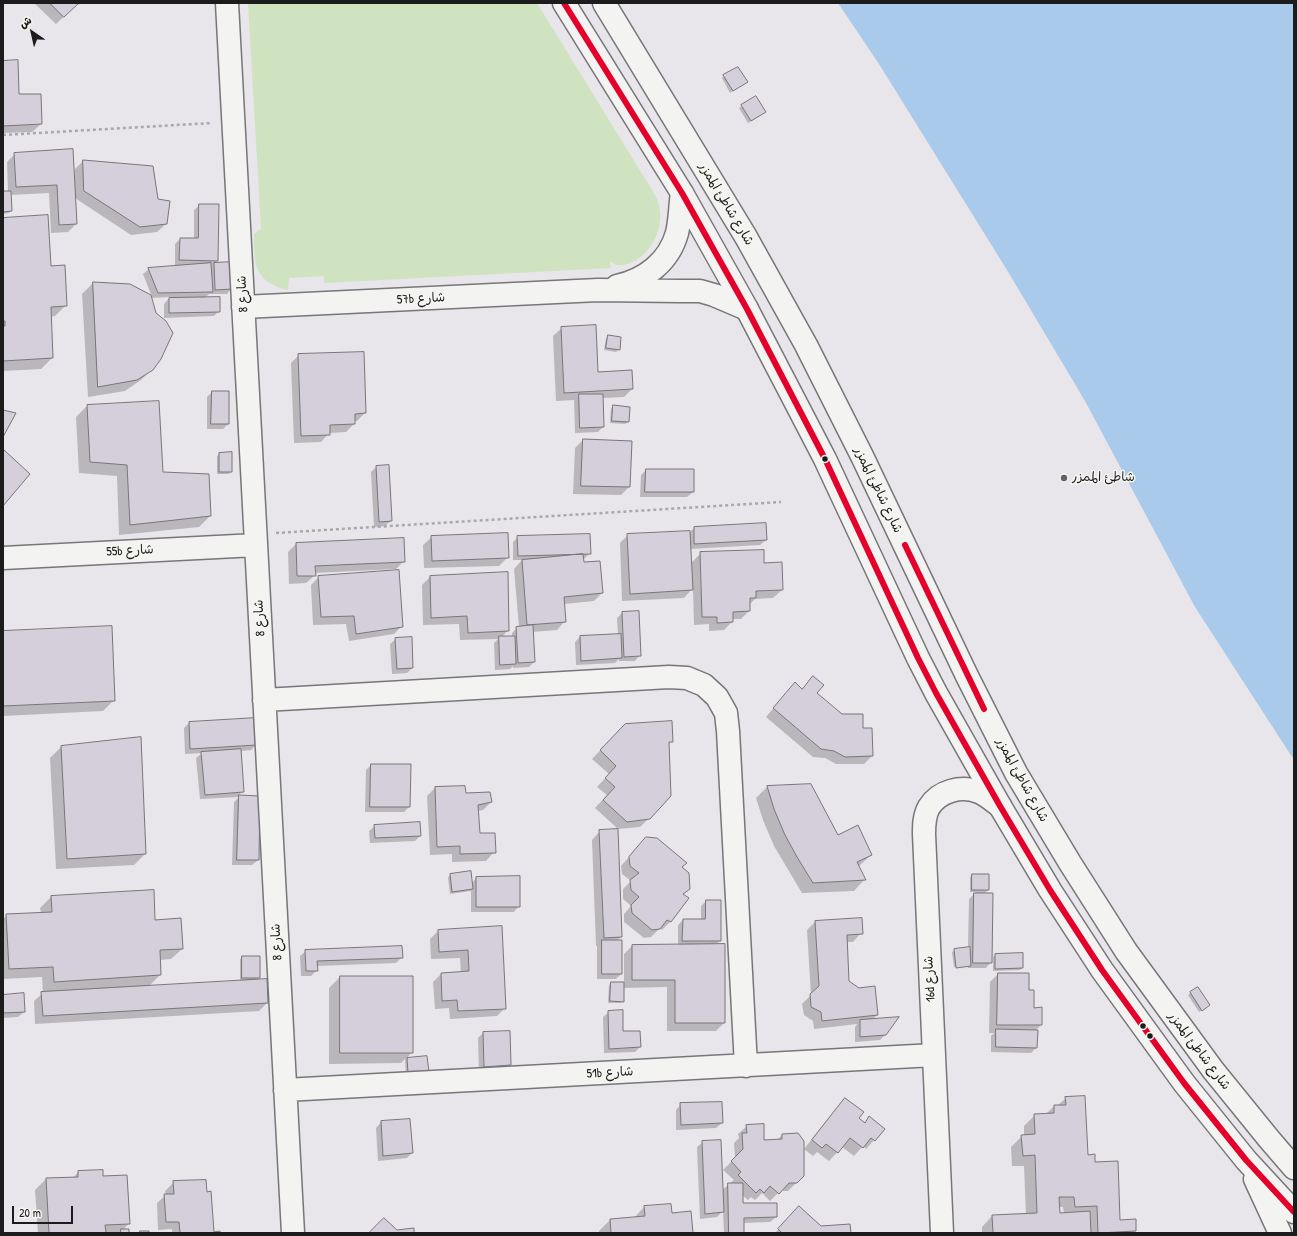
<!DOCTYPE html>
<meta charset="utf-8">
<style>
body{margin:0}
#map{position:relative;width:1297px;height:1236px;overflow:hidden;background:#e8e5eb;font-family:"Patrick Hand","Playpen Sans Arabic",sans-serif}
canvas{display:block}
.frame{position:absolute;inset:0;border:4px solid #1c1c1c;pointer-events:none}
.north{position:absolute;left:12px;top:12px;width:40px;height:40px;-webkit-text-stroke:3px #f6f6f2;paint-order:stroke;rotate:326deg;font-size:11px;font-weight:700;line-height:16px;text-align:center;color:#1c1c1c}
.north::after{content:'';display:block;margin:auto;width:14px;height:18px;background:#1c1c1c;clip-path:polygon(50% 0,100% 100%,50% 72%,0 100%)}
.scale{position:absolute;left:12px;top:1206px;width:61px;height:18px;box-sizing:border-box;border:2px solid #1c1c1c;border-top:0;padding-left:5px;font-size:12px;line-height:14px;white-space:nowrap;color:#1c1c1c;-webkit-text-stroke:3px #f6f6f2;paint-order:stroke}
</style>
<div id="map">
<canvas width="1297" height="1236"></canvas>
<div class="frame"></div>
<div class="north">ش</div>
<div class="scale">20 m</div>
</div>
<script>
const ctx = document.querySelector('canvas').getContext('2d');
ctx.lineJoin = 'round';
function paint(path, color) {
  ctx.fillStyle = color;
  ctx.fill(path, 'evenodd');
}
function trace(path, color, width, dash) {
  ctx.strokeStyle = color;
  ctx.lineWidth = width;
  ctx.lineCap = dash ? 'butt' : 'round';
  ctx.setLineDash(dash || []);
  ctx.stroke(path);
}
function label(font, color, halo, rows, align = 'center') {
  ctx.font = font + ' "Patrick Hand","Playpen Sans Arabic",sans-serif';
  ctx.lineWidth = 3;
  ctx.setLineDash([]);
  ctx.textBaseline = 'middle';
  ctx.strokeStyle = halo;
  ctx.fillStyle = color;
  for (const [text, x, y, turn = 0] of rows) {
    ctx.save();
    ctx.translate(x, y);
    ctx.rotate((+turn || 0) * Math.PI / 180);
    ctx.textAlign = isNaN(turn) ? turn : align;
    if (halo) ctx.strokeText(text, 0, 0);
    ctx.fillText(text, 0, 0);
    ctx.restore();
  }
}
paint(new Path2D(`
 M248,3H537L652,190C654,194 657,198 658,202C666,225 652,256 628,264C625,265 620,265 616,265L610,261L611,268L324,283V276L289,278L288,290C254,282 254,264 254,234L261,229Z`), '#cfe3c0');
paint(new Path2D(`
 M838,3H1294V760L1195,607L1085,401L1007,270L879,64Z`), '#a9caea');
paint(new Path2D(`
 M34,3H86L76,5L56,24Z
 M3,62L18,95L41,124L32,132L3,133Z
 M724,76L746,82L730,93L722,78Z
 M742,106L762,114L748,123L739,108Z
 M15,154L73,175H75V169L83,161L157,200L166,224L157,232L131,235L75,198L76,224L68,232L51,233L49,193L10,195L11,211L9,213L3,214V192H8L7,162Z
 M200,205L217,261L214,264L231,263L232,288L227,294H209L205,298L219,311L214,316L164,318V304L170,297L151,298L152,369L141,380L125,391L88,397L82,294L93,283L130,285L152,297L143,274L149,269L175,267V244L180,239H194V210Z
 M3,219L50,267L66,305L55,316L50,317L52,358L41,369L3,371Z
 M562,328L597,373L632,389L624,397L602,398L603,427L598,432L575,433L574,400L556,401L553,336Z
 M608,336L619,349L616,352L604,350L606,339Z
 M299,355L365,413L357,421H354V424L346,432L329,433L321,442L294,443L291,363Z
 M212,392L228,424L223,429H207V397Z
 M87,406L162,473L210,516L199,527L119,535L117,476L79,473L76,417Z
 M613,406L628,422L625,424L610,423L611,409Z
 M583,440L629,487L621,495L573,494L575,448Z
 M231,453V471L229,474H217V456L219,454Z
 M388,466L391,521L385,526L374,527L371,472L376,467Z
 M646,470H693V492L687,497H640L641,475Z
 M694,528L766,540L760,545L690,549L691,563L701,553L763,564L782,590L773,598L755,599L749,605V611L741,619H732V622L724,630L709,631V624L694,625L693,588L684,598L622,601L620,543L628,535L690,532Z
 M432,537L508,557L499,566L424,568L423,545Z
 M518,537L590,553L584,559H582L583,563L602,593L594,601L564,604L565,621L557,630L532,632L534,662L529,667L513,668V666L510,669L495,670L494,643L498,639L460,640L459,624L423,625L422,585L430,577L508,630L502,637H512V633L517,628L519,627L514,569L522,560H513V542Z
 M403,539L404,561L396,569L314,573L315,575L306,583L289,584L288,552L296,544Z
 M319,577L402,626L394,634L349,641L346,624L313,625L311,585Z
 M622,613L640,655L635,661H619V659L615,663L576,665L575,642L580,637L618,635L617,618Z
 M3,632L114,700L103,711L3,716Z
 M396,639L412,668L407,673L392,674L390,644Z
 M802,690L816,693L842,715L862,729L872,756L864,764H836L825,758L813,757L766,717L787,692Z
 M189,723L256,745L251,750L240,751L243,791L238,796L259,797L258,860L252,865H232L234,802L239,797L200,799L196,758L202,753L185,754L184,728Z
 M617,733L671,741L668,745L649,818L640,827L618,829L595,808L607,795L597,787L609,774L592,759Z
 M61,747L145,854L134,865L56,869L50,758Z
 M371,765L409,807L404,812H365L366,770Z
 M811,785L837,836L871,855L858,867L864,880L854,891L802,893L774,846L763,820L756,798L767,787Z
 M435,788L465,794L491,802L483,810L478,811L479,835L494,852L486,861L452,862V854L430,855L427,796Z
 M375,826L420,836L415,841L370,843L369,831Z
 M600,831L621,937L617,941L621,974L616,979H597V946H596L592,840Z
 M638,847L689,888L683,895L688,898L670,922L662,930L660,928L651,937L644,938L624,922V914L631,906L623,899V889L631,881L622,874L621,866Z
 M451,875L472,883L476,878L519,906L514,912H471V891L450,894L448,877Z
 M973,875L988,890L984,894L991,962L986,968H969L954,970L968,968V966L954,967L952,952L955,950L968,949L969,899L976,892H970V877Z
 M51,897L154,921L182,949L171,959L159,960L160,975L148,987L240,982V959L243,957L259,978L255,981L267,1003L259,1011L35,1024L34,1001L43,993L42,977L3,979V919L7,915L41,913L40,908Z
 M706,901H720V941L715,945L724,1023L716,1031H667V987L623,988V1001L621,1003H608L609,985L611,983H624V954L632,946H678V925L683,920H701V906Z
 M815,922L861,933L853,942H846L849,981L877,1015L872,1020L885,1035L880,1040L855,1042V1027L857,1024L814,1029L813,1021L804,1015L802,1004L811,995L807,930Z
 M501,927L505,1008L497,1016L450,1019L449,1008L435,1009L433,982L441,974L461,973L460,958L431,959L430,939L438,931Z
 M306,951L402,957L396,963L317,966V970L311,976H301L300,956Z
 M995,955L1022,968L1020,970L993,971V957Z
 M998,974L1028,991L1033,1009L1041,1025L1035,1031L1036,1048L1031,1053L991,1052V1036L994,1033H989L990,982Z
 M340,977L412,1052L406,1059L426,1057L406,1075L405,1059L401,1063L329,1064V988Z
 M1197,988L1206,1008L1199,1012L1188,995Z
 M3,996L24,1012L18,1017L3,1018Z
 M609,1012L622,1032H639L640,1047L635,1052L604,1053L603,1017Z
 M509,1032L510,1065L505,1070L479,1072L478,1038L483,1033Z
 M1066,1098L1087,1156L1094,1164L1119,1221L1135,1231L1133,1233H982V1227L992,1216L1026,1215L1024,1166H1012L1011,1147L1022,1136H1024V1126L1035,1115L1046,1114L1054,1106H1057ZM1058,1207H1063L1064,1214H1059Z
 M845,1099L858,1118L864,1123L870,1118L884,1129L866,1149L863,1146L854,1156L842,1147L829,1161L817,1152L813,1156L804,1149L837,1108Z
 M681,1104L722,1123L716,1128L676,1130V1110Z
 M410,1120L412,1153L407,1158L378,1161L376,1128L381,1122Z
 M747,1126L764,1141L777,1140L782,1135L803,1176L788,1191H780L770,1201L762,1193L755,1200L751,1197L748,1200L742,1195V1204L776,1217L770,1222L743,1223V1233H724L723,1211L717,1217L700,1219L697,1147L703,1142L722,1190L734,1180L723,1170L735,1158L734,1143L739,1138L738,1134Z
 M78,1172L102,1178L129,1223L123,1230L128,1233H38L35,1190L46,1179L73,1178Z
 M174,1182L213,1233H172V1229L158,1230L157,1203L166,1195L165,1191Z
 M644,1207L671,1214L692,1233H599V1231L610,1220L634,1218Z
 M791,1216L821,1227L850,1233H775Z`), '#0003');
const building = new Path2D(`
 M50,3H79L64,17Z
 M18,60L19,94H41L42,124L3,126V61Z
 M738,67L748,82L733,91L723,75Z
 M756,96L766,112L751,121L741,105Z
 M73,149L77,224L59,225L57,185L16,187L14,153Z
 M83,160L153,166L158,199L170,201L167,224L140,227L84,191Z
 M3,191H11L12,211L3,212Z
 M199,204H219L218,261L179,260L180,238H198Z
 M48,215L51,266L65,265L67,306L51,307L53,358L3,361V326H5V321H3V218Z
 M232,262L233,289L215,290L214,263Z
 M211,263L213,292L158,293L148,268Z
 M93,282L130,284L151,295L156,313L166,321L173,333L161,359L153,370L137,380L98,387Z
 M220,297V312L169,313V298Z
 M596,325L598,372L632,370L633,389L564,393L561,327Z
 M608,335L621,337L620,350L606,348Z
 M364,352L366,413L355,414V424L330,425V435L301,436L298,354Z
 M212,391H229V424H211Z
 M579,394H603L604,427L580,428Z
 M159,401L163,472L209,474L211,516L130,525L127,465L90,462L87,405Z
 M613,405L630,407L629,422L612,421Z
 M3,410L16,413L3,437Z
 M583,439L632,441L630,487L581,486Z
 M3,449L30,474L3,506Z
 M232,452V472H219V453Z
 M389,465L392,521L379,522L376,466Z
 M646,469H694V492H645Z
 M766,523L767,540L694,544V527Z
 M690,531L693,590L630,594L627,534Z
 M508,533L509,558L432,561L431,536Z
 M590,534L591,554L518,556L517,536Z
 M404,538L405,562L315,566L316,576H297L296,543Z
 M764,550V563L782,562L783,590L756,591V598H750V611L733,612V622L717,623V617H702L700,552Z
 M583,554L584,562L600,561L603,593L564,597L566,622L527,625L522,560Z
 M399,570L403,627L356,634L354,616L321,617L318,576Z
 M508,572L509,631L468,633L467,616L431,618L430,576Z
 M639,611L641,656L624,657L622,612Z
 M533,625L535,662L518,663L516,627Z
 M112,626L115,701L3,706V631Z
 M621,634L622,658L581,661L580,636Z
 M499,636H515L516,664L500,665Z
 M412,637L413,668L397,669L395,638Z
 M813,676L824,685L817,693L842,714H863V728H872L873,756L845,757L834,751L821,749L773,708L795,682L802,689Z
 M256,718L257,745L190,749L189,722Z
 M672,721L673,742H669L671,796L650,819L627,822L603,800L615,787L605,778L616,766L600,750L625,724Z
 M141,737L146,854L67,859L61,746Z
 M241,749L244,792L205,795L201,752Z
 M371,764H411L410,807H370Z
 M811,784L838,835L858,825L872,855L857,862L866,880L813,883L797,857L785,835L774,809L767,786Z
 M465,786L466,793L490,792L492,802L478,805L480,833H495L496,853L460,854V846L437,847L435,787Z
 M239,795L260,796L259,860H237Z
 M420,822L421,836L375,838L374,825Z
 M618,829L622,937L604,938L599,830Z
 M646,837L657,838L687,863L682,867L689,873L690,889L683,894L689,898L671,922L667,920L660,929L652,930L632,913L631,905L639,897L631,890L630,880L639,873L630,866L629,857Z
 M471,871L473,889L452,892L450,874Z
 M972,874H989V890H972Z
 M520,876V907H476V877Z
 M154,890L155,920L181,918L183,949L160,950L161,975L54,982L53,967L9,969L6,914L52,912L51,896Z
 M974,893H993L992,963H973Z
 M706,900H721V941H682L683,919H705Z
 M862,918L863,934L847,935L849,981L859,988L875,986L878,1015L822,1021L821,1012L811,1007L810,994L819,986L815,921Z
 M502,926L506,1009L458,1011L457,1000L442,1001L441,973L469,971L468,950L439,952L438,930Z
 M602,940H622V974H602Z
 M725,944V1023H675V980H632V945Z
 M402,946L403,958L317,961L318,971H306L305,950Z
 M970,947L971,966L956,968L954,949Z
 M1023,953V968L995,969V954Z
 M242,956H260V978H242Z
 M998,973H1029V990H1034V1008L1042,1007V1025H997Z
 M340,976H413V1053H340Z
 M267,979L268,1003L43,1016L41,992Z
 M611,982H624V1002L610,1001Z
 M1198,987L1210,1005L1202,1011L1190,992Z
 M24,993L25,1012L3,1013V995Z
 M623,1010V1031H640L641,1047L609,1049L608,1011Z
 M899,1017L886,1035L860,1037V1020Z
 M996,1029L1038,1030L1037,1048L996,1047Z
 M510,1031L511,1065L484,1067L483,1032Z
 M427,1056L429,1072L408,1073L407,1058Z
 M1085,1096L1088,1155L1095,1154V1162L1118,1161L1120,1220L1136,1219V1231L1098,1233L1097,1206L1075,1207L1074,1197H1059L1060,1213L1090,1211L1091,1233H993L992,1215L1037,1213L1035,1155L1023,1156L1021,1135L1035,1134L1034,1114L1054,1113V1105H1066L1065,1097Z
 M845,1098L864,1112L859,1118L865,1123L869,1116L885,1129L875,1141L871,1138L863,1148L850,1138L838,1153L826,1144L822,1148L812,1140Z
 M722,1102L723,1123L681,1125L680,1103Z
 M410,1119L413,1153L383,1156L381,1121Z
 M764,1124V1140L782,1139V1134L798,1133L804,1141V1176L797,1183H789L779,1194L770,1186L764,1193L760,1189L756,1193L738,1175L741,1172L731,1161L743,1149L742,1133H747L746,1125Z
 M721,1140L724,1212L705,1214L702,1141Z
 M103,1170V1176L127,1175L130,1224L105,1225L106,1233H49L46,1178L78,1177V1171Z
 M206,1180L207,1192L211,1191L214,1232L220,1231V1233H180L179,1222H166L164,1194H174L173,1181Z
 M728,1183H743V1203H777V1217L744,1218V1233H729Z
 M671,1204L672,1213L691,1211L693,1233H611L610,1219L645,1216L644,1206Z
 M799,1206L821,1226L850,1224L851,1233H782L778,1229Z
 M384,1218L397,1230L414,1228V1233H369Z
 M121,1229H129V1233H121Z
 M140,1231H149V1233H140Z`);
paint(building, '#d4cfda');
trace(building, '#787679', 1);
const minor = new Path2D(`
 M227,3L293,1233
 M617,286C645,280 669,262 677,233C680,221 680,206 682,193
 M243,307L598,290L681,291H700L714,295L747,309
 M3,558L256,545
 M264,700L669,677L687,678L704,685L717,697L726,713L728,731L746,1066
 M285,1090L934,1055
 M942,1233L924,834C924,825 924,816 929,807C939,791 961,785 979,792C986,795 993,801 1000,806`);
const major = new Path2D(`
 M564,3L682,193L747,309L825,459L918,658L936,693L1000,806L1050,890L1102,970L1184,1083L1246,1160L1294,1212
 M604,3L746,237L806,345L862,456L967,676L1016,773L1070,863L1126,951L1213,1070L1269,1139L1294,1168
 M1255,1179L1280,1233`);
trace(minor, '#787679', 25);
trace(major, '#787679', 25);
trace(new Path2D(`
 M3,135L212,123
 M276,533L781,502`), '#a9a9a9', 2.5, [3, 3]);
trace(minor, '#f3f3f2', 22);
trace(major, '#f3f3f2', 22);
trace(new Path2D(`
 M564,3L682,193L747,309L825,459L918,658L936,693L1000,806L1050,890L1102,970L1184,1083L1246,1160L1294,1212
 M905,545L984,709`), '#e4002b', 6);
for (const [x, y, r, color] of [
 [825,459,3.5,"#1c1c1c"],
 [1064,478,4,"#636264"],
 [1143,1026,3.5,"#1c1c1c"],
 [1150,1036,3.5,"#1c1c1c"]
]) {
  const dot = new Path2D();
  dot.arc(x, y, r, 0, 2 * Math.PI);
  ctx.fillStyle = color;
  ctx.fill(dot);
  trace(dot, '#f6f6f2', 1.5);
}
label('13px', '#1c1c1c', '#f6f6f2', [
 ["شارع شاطئ الممزر",726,204,59],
 ["شارع 8",243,294,-93],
 ["57b شارع",421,299,-3],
 ["شارع شاطئ الممزر",878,490,64],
 ["55b شارع",130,551,-3],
 ["شارع 8",260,618,-93],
 ["شارع شاطئ الممزر",1022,780,61],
 ["شارع 8",277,942,-93],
 ["16d شارع",930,979,-93],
 ["شارع شاطئ الممزر",1199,1051,53],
 ["51b شارع",610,1073,-3]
]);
label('13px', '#1c1c1c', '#f6f6f2', [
 ["شاطئ الممزر",1072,478]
], 'left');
</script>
